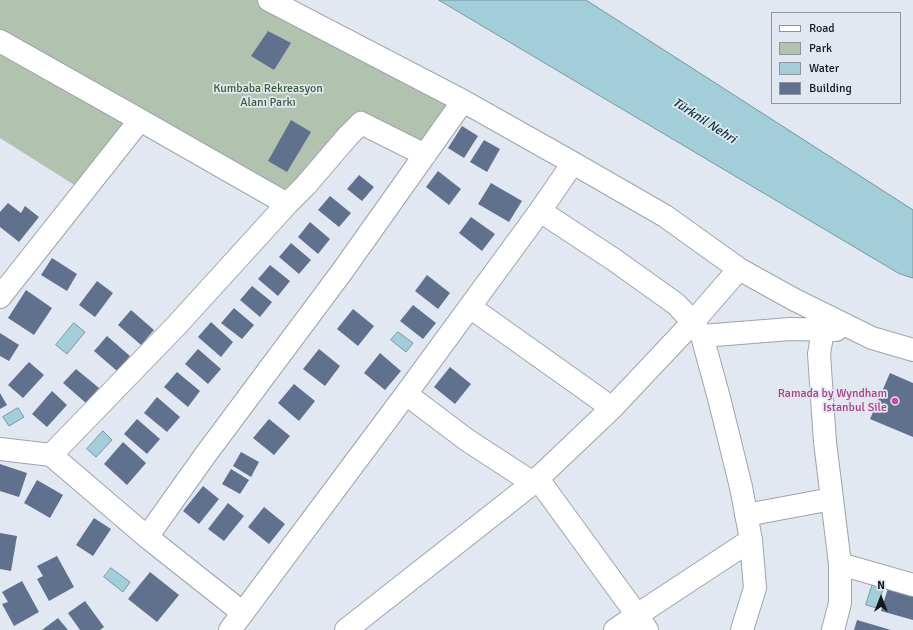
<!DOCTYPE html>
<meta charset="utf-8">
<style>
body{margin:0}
#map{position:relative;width:913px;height:630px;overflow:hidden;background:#e1e8f2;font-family:Signika,sans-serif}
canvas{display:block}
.legend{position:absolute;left:771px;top:12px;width:130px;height:92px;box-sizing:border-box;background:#e1e8f2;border:1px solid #90959c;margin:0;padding:5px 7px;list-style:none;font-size:12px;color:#16181b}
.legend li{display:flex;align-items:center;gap:8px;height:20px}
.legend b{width:20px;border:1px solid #90959c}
.north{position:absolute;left:861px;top:578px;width:40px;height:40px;-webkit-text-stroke:3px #e1e8f2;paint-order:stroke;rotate:0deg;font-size:11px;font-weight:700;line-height:16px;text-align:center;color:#16181b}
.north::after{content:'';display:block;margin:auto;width:14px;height:18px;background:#16181b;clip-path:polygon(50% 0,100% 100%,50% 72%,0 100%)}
</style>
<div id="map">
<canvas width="913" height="630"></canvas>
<ul class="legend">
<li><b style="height:5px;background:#fff"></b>Road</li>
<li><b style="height:11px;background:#b1c2af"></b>Park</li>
<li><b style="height:11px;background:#a1ced9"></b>Water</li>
<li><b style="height:11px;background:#60718e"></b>Building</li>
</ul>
<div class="north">N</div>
</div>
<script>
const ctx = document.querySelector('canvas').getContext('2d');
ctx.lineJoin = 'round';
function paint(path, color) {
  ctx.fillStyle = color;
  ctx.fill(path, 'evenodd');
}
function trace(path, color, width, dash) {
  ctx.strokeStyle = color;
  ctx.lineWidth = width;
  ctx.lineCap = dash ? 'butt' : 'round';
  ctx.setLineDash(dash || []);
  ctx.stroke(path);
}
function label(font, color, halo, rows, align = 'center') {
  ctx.font = font + ' Signika,sans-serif';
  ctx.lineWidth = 3.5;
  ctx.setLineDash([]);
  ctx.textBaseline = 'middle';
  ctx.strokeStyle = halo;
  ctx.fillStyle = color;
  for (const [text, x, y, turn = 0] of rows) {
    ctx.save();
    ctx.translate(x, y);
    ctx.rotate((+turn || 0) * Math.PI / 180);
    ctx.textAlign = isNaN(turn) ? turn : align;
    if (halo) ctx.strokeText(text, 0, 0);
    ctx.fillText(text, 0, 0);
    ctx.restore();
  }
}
paint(new Path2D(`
 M0,0H269L463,101L425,155L361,123L287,204L140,120L84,191L0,138Z`), '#b1c2af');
const water = new Path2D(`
 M439,0H586L910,208L913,210V278L900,274Z
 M74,323L85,332L67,354L56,345Z
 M398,332L413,343L406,352L391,340Z
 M18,408L24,417L9,426L3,417Z
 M103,431L112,440L96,457L87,449Z
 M111,568L130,582L123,592L104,577Z
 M873,583L884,586L877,608L866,605Z`);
paint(water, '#a1ced9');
trace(water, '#7797a0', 1);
paint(new Path2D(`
 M268,31L291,43L274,70L251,56Z
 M291,120L311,132L287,172L268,161Z
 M462,126L478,136L464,158L448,148Z
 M484,140L500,149L487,172L470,162Z
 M438,171L461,189L449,205L426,187Z
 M359,175L374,187L362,201L347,189Z
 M491,183L522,201L509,222L478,204Z
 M330,196L351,213L339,227L318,210Z
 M8,203L21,213L25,206L39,217L19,242L0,227V212Z
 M471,217L495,234L482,251L459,233Z
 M310,222L330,239L318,254L298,237Z
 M291,243L311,260L299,274L279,257Z
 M52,258L77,274L67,291L41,275Z
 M270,265L290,281L278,296L258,279Z
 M427,275L450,293L438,309L415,291Z
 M97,281L113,293L95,317L79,305Z
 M252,286L272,302L260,317L240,300Z
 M26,290L52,308L34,335L8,318Z
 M413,305L436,323L423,339L400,321Z
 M234,308L254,325L242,339L221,323Z
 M353,309L374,326L358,346L337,329Z
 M131,310L154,330L141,345L118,325Z
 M211,322L233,342L221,357L198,337Z
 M0,333L19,345L9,361L0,356Z
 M107,336L130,356L117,371L94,351Z
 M198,349L221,369L208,384L185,364Z
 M319,349L340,366L325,386L303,369Z
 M380,353L401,371L385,390L364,373Z
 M29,362L44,375L23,398L8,385Z
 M450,367L471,384L455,404L434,387Z
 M76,369L99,388L86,403L63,383Z
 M177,372L200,391L188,407L164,387Z
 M890,373L913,383V437L870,419Z
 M294,384L315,401L299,421L278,403Z
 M52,391L67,405L47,427L32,414Z
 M0,393L7,405L0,409Z
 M157,397L180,417L167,432L144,413Z
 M137,419L160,439L147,454L124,434Z
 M269,419L290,436L274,455L253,438Z
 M123,442L146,463L127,485L104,464Z
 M241,452L259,462L251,477L233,466Z
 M0,464L27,473L19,497L0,491Z
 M231,469L249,480L240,494L222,484Z
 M37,480L63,495L50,518L24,503Z
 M203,486L219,499L199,524L183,511Z
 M228,503L244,516L224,541L208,529Z
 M264,507L285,524L269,544L248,527Z
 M94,518L111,529L93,556L76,545Z
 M0,533L17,536L11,571L0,569Z
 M57,556L74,587L49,601L37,579L43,576L37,566Z
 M150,572L179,595L157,622L128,599Z
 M22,581L39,612L14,626L2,604L8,602L2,592Z
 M888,588L913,595V620L881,611Z
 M85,601L104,627L100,630H80L68,613Z
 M58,618L68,630H42Z
 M857,620L891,630H854Z`), '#60718e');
const minor = new Path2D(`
 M269,0L463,101L573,163L665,216L739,269L795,300L872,338L913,350
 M0,41L140,120L287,204
 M573,163L540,211L613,259L676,304L693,322L702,336L719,398L741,487L751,540L755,588L742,630
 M0,297L140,120
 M470,307L612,408
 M823,330L819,354L825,442L840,564V603L833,630
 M702,336L790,329L836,330
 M406,394L467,440L533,483L612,408L693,322L739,269
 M0,449L51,455L147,537L243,613
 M51,455L176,326L287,204L306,185L348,136L361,123L425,155
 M538,479L637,615L751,540
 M746,515L832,499
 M147,537L206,454L341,273L463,101
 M840,564L913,585
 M230,630L406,394L540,211
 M346,630L533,483
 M615,630L637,615L647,630`);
trace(minor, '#9ea4ad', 24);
trace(minor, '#fff', 22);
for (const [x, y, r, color] of [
 [895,401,4,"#d1479c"]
]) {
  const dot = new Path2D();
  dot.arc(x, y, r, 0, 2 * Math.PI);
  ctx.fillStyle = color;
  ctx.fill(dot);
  trace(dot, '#e1e8f2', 1.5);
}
label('12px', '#385f35', '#e1e8f2', [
 ["Kumbaba Rekreasyon",268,89],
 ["Alanı Parkı",268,103]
]);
label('12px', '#b23c85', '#e1e8f2', [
 ["Ramada by Wyndham",887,394],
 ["Istanbul Sile",887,408]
], 'right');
label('italic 13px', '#0a353d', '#e1e8f2', [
 ["Türknil Nehri",704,121,33]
]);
</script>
